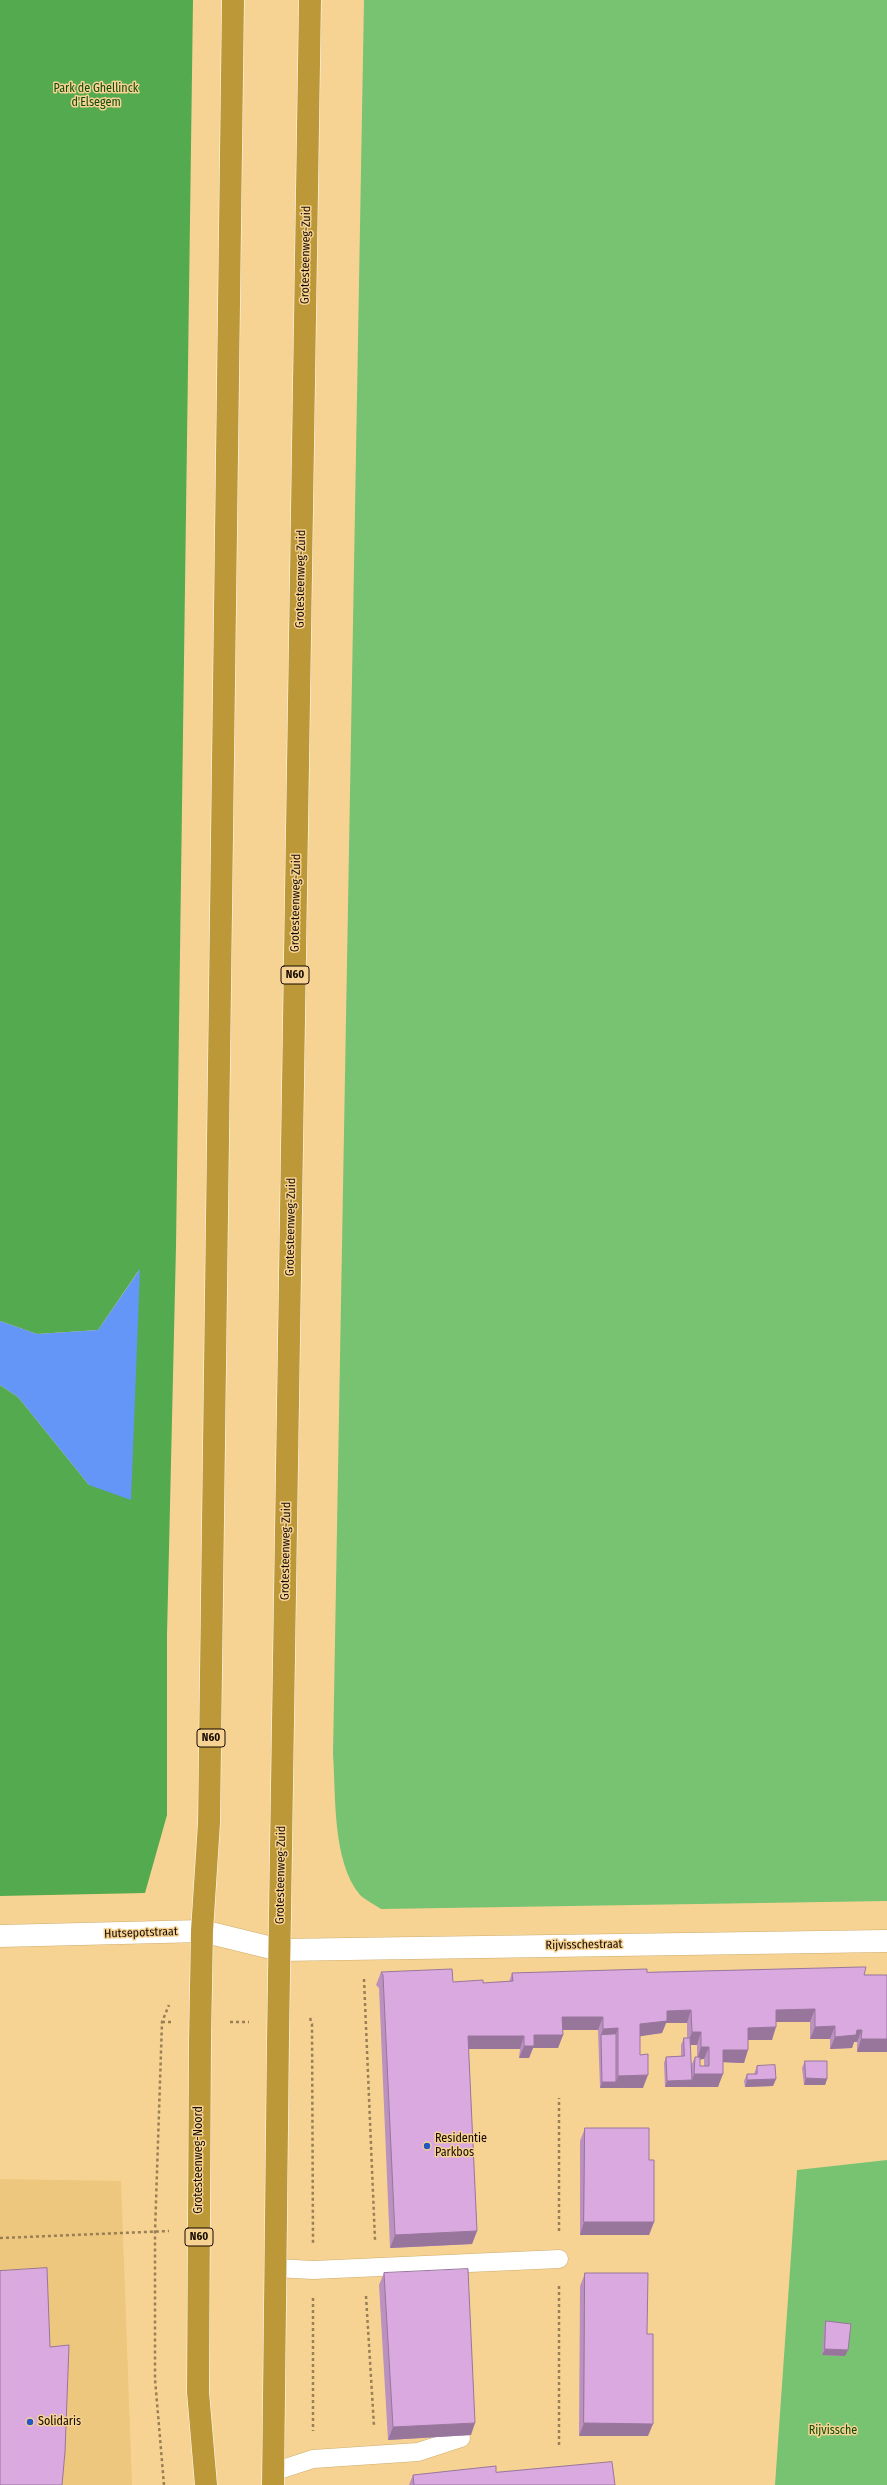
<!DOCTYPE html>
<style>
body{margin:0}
canvas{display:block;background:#f6d392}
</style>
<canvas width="887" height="2485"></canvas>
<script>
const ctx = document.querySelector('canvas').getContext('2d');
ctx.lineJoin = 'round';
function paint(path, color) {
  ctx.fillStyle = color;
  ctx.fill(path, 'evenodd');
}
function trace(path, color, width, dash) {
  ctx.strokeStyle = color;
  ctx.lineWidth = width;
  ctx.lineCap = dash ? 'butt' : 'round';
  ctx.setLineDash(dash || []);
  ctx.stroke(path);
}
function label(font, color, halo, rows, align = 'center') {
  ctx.font = font + ' "Fira Sans Condensed",sans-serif';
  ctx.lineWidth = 3;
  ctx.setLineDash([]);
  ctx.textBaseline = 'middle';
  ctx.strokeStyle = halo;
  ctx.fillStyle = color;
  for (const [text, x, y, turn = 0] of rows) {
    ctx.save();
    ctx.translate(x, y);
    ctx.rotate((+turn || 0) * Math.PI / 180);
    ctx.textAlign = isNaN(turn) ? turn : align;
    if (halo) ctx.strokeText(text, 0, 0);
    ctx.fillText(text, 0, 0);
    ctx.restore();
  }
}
paint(new Path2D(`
 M0,2179L121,2181L132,2485H0Z`), '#eec77e');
paint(new Path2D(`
 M364,0H887V1901L381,1909C374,1904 365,1900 360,1895C332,1861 336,1796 333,1754Z
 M887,2160V2485H775L797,2170Z`), '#78c372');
paint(new Path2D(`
 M0,0H193L176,1246L167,1635V1815L145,1893L0,1896V1385L18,1397L89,1485L139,1270L98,1330L37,1334L0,1321Z`), '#54aa4e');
paint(new Path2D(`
 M140,1269L131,1500L89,1485L18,1397L0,1385V1321L37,1334L98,1330Z`), '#6496f7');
const service = new Path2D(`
 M275,2268L313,2270L559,2259
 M273,2472L313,2459L418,2452L461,2438`);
const minor = new Path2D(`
 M280,1950L887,1941`);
const tertiary = new Path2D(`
 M0,1936L202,1931L280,1950`);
const trunk = new Path2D(`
 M206,2485L198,2392L200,2042L202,1931L209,1823L233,0
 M273,2485L278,2039L310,0`);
trace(service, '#ceac6c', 19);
trace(minor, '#ceac6c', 23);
trace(tertiary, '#ceac6c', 23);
trace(trunk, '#fff', 23);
trace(new Path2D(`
 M364,1979L375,2240
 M310,2018L312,2024L313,2243
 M162,2022H171
 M230,2022H249
 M559,2231V2098
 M0,2238L169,2231
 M559,2286V2447
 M366,2296L374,2426
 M313,2298V2431
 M164,2485L155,2379V2232L162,2022L169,2005`), '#987f55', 2.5, [3, 3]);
trace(service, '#fff', 18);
trace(minor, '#fff', 22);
trace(tertiary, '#fff', 22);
trace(trunk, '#bc9838', 22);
paint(new Path2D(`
 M381,1972L453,1982L483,1983L509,1982L512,1973L647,1972L887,1975V2052H857V2042H854L852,2048L830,2049V2039H810V2022H776L772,2040H748L744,2063L723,2062L718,2087H665L664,2063L666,2057L681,2056V2045L684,2038H687V2023H666L662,2033L640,2036V2055L643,2088H600L598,2030H562L563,2035L558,2048H533L529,2058H519L520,2049H468L477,2231L472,2244L390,2248L379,1988L376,1985ZM690,2045H697V2057H695L691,2066ZM700,2059H704V2066H700Z
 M805,2061L827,2079L825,2085H804L802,2068Z
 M757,2066L776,2079L773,2086L745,2087L744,2081L747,2074H754Z
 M585,2128L649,2160L654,2222L649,2235H580V2141Z
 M384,2273L471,2435L388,2440L379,2285Z
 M585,2273L647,2334L648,2436H579L580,2286Z
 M826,2321L845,2356L822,2355L824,2327Z
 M496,2472L615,2485H409L413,2475Z`), '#bb91c0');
paint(new Path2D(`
 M815,2009L810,2022H771L776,2010Z
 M691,2010L687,2023H666L662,2033L635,2037L640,2024L667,2011Z
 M562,2017H603L598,2030H557Z
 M835,2026L830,2039H810L815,2027Z
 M776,2027L772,2040H743L748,2028Z
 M618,2028L614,2041L601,2035L603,2029Z
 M857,2030H862L857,2042H854L852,2048L830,2049L835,2037Z
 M692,2032H701L697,2045H687Z
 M534,2035H563L558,2048H533L529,2058H519L524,2046Z
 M468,2036H524L520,2049H463Z
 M861,2039H887V2052H857Z
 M701,2047H709L704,2059L697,2060Z
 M723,2050H748L744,2063L718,2062Z
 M694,2074H723L718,2087H665L667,2081L692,2080Z
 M648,2075L643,2088H600L602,2082H616L618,2076Z
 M806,2078L827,2079L825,2085H804Z
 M776,2079L773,2086L745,2087L747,2080Z
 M584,2222H654L649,2235H580Z
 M477,2231L472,2244L390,2248L395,2235Z
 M825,2349L848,2350L845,2356L822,2355Z
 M475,2423L471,2435L388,2440L393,2427Z
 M584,2423L653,2424L648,2436H579Z`), '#98769c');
const building = new Path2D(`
 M862,1967H866L864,1975H887V2039H861L862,2030H857L856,2035L835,2037V2026L815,2027V2009L776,2010V2027L748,2028V2050H723V2074H694L695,2057H700V2066H709V2047H701V2032H692L691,2010L667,2011V2021L640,2024V2055L648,2054V2075L618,2076V2028L603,2029V2017H562L563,2035H534V2046H524V2036H468L477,2231L395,2235L383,1975L381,1972L452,1969L453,1982L483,1980V1983L513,1981L512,1973L647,1969V1972Z
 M616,2034V2082H602L601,2035Z
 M684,2038H690L692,2080L667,2081L666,2057L684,2056Z
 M805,2061H827V2079L806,2078Z
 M775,2065L776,2079L747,2080V2074H757V2066Z
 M585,2128H649V2160H654V2222H584Z
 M47,2268L50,2347L69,2345L65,2452L62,2485H0V2271Z
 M468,2269L475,2423L393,2427L384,2273Z
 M585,2273H648L647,2334H653V2424L584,2423Z
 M826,2321L851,2324L848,2350L825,2349Z
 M612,2462L615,2485H414L413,2475L496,2466V2472Z`);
paint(building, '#d9a9df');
trace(building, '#98769c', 1);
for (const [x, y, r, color] of [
 [427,2146,4,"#2257c4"],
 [30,2422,4,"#2257c4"]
]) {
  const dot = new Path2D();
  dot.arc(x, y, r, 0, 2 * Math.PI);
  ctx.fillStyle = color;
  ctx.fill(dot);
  trace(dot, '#f6d392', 1.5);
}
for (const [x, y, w] of [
 [295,975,28],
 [211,1738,28],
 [199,2237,28]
]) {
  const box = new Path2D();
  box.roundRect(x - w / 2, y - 9, w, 18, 3);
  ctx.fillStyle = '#f6d392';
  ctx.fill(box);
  trace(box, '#150900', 1);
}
label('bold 11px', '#150900', null, [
 ["N60",295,975],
 ["N60",211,1738],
 ["N60",199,2237]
]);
label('12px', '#0d4a0b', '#f6d392', [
 ["Park de Ghellinck",96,89],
 ["d'Elsegem",96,103],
 ["Rijvissche",833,2431]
]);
label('12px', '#150900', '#f6d392', [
 ["Grotesteenweg-Zuid",306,255,-89],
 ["Grotesteenweg-Zuid",301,579,-89],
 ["Grotesteenweg-Zuid",296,903,-89],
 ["Grotesteenweg-Zuid",291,1227,-89],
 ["Grotesteenweg-Zuid",286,1551,-89],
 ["Grotesteenweg-Zuid",281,1875,-89],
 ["Hutsepotstraat",141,1933,-2],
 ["Rijvisschestraat",584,1945,-1],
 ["Grotesteenweg-Noord",199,2160,-90]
]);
label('12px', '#150900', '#f6d392', [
 ["Residentie",435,2139],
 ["Parkbos",435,2153],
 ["Solidaris",38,2422]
], 'left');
</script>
